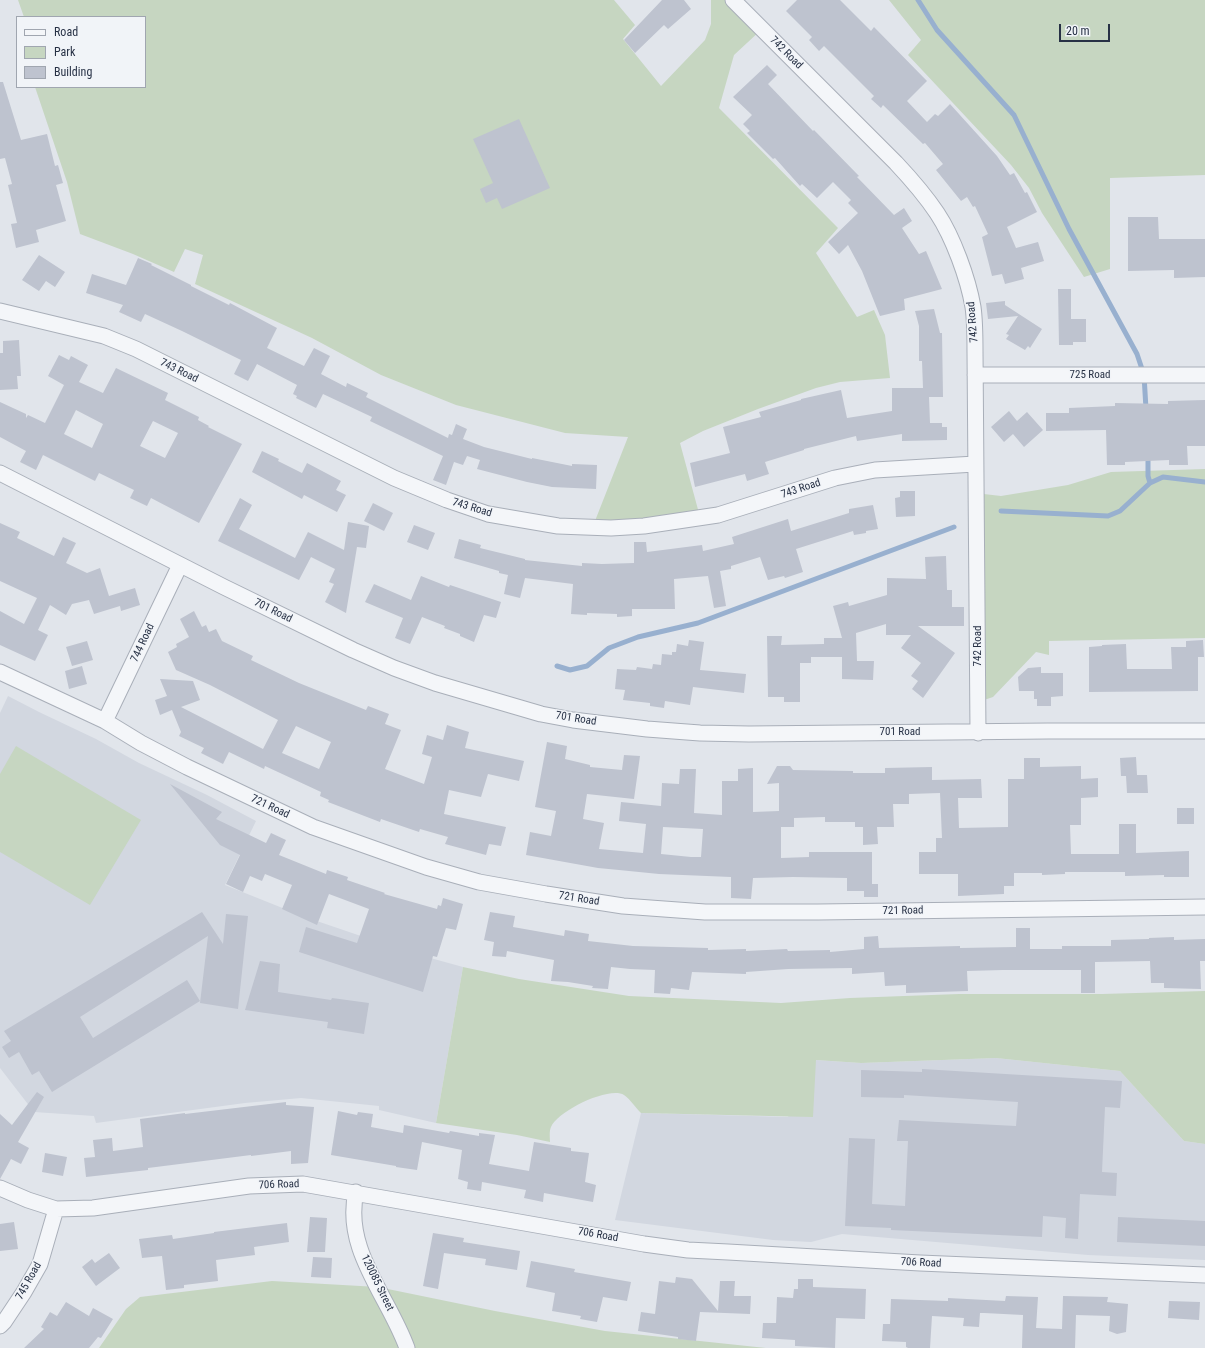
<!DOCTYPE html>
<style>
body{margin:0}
#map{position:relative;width:1205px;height:1348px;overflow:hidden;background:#e1e5eb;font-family:"Roboto Condensed",sans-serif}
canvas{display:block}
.legend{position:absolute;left:16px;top:16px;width:130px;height:72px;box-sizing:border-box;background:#f1f4f8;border:1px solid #a0a6b0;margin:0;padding:5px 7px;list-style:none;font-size:12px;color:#273145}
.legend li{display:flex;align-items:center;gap:8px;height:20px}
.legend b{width:20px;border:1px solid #a0a6b0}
.scale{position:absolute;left:1059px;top:24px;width:51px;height:18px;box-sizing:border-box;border:2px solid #273145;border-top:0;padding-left:5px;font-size:12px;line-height:14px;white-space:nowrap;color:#273145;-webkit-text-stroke:3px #f1f4f8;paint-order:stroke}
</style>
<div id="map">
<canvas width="1205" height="1348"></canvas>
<ul class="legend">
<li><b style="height:5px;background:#f4f6f9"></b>Road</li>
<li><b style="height:11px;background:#c6d6c1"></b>Park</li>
<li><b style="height:11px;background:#bec3cf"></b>Building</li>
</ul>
<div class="scale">20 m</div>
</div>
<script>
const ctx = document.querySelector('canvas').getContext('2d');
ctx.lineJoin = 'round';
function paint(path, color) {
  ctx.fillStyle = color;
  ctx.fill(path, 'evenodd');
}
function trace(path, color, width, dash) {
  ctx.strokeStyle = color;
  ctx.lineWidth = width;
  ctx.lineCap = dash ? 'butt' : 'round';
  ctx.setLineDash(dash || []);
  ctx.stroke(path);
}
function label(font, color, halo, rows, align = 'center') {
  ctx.font = font + ' "Roboto Condensed",sans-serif';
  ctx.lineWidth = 3;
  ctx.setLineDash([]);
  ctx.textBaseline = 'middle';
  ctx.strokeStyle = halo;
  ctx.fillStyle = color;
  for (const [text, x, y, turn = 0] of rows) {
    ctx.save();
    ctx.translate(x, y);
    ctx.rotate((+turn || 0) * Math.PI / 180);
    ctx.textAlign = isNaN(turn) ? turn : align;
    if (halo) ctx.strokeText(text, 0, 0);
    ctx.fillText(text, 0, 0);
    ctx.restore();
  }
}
paint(new Path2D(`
 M8,696L39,712L96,739L139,763L207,795L256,821L225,885L305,917L405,951L463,967L436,1123L379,1110V1106L301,1098L245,1103L96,1123L94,1116L34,1112L0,1068V713Z
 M996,1058L1120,1071L1184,1141L1205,1144V1260L1088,1255L842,1234L811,1242L773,1240L615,1220L641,1113L788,1117L815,1060L861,1063Z`), '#d2d7e0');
paint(new Path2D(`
 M18,0H614L635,25L623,39L661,86L705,40L711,24V0H732L761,30L734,55L719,108L838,228L816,253L857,317L874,310L885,335L890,378L840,382L816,388L758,409L703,431L680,443L700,517L593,526L628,437L565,433L456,405L381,375L312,338L195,284L203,255L185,249L174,272L133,254L80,234L67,182L35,87H145V17H24Z
 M889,0H1205V175L1110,178V269L1084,277L1042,213L1029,188L1011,165L908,55L921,40Z
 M1205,469V638L1049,641V655L1036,652L993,697L978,702L975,493L1001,496L1068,485L1111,472Z
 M16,746L141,820L90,905L0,852V774Z
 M463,967L519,979L629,996L781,1003L850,998L959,994H1102L1205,991V1144L1184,1141L1120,1071L996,1058L861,1063L816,1060L813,1117L641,1113C636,1108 630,1099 624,1095C609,1086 558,1111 551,1127C549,1131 550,1138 550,1142L517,1135L436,1123Z
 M272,1281L378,1287L495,1311L605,1331L766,1348H99L126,1309L140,1297Z`), '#c6d6c1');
trace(new Path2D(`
 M918,0L937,30L1014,115L1069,229L1137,354L1144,375L1146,409
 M1148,455V476L1150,483
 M1001,511L1108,516L1120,511L1150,483L1163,477L1205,482
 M557,666L570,670L587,666L609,648L638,637L698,623L954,527`), '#98b0cf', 5);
paint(new Path2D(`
 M662,0H684L691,9L668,29L664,25L635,53L624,40Z
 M797,0H840L871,31L874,27L927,81L907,101L927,122L935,114L938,116L950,104L997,156L1010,175L1014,173L1025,193L1027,192L1037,212L1007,227L1016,248L1038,242L1044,261L1021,268L1024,279L1005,284L1002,274L992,276L982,237L988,234L975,206L973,207L967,197L961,201L936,170L943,164L925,143L923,144L883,105L881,108L871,99L874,96L824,46L819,51L809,40L812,37L786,11Z
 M767,65L777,75L768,84L813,131L814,130L859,176L857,177L894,215L904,208L912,221L902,228L919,254L926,251L942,289L904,299L905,310L880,316L862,271L848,245L839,254L828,242L858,213L848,203L851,200L833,182L817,198L802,184L800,186L775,158L773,159L747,133L750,131L743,124L752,115L733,97Z
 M0,82H3L21,140L47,134L55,166L58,165L63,183L56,185L66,221L36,230L39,242L16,248L11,224L17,223L8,185L12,184L5,158L0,159Z
 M519,119L550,188L502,209L497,198L486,203L480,189L493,183L473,139Z
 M1128,217H1158L1159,239H1205V277L1174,278V270L1128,271Z
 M39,255L65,272L55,287L46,281L39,291L22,280Z
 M138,258L152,264L151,265L191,285V286L229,305L230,303L277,328L267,348L304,366L314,348L330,356L321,374L346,387L347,383L368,393L366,397L448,438L449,434L452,435L456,424L467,429L463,439L484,447L532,459V458L572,466V464L597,465L596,489L552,487L527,482L477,469L480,460L467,456L463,465L454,462L446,485L433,480L443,456L370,421L372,417L323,394L316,408L296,398L297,396L293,394L297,385L257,364L248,381L234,374L241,360L182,331L145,314L141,322L119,312L123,305L86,293L92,274L126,285Z
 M1058,289H1071V319H1086V342H1073V345H1059Z
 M1005,301V305L1042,329L1030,348L1028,346L1025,350L1006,339L1009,335L1006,334L1018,316L988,319L986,303Z
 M934,309L940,333H942L943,397H929L930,423H942V427H947V440L902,441V434L857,441L856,436L804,449V450L765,462L769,474L747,481L745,474L695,487L690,463L730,453L723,427L761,417L759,412L801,400V399L841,390L847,418L892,411V388H923L922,361H919V326L915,311Z
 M19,340L21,376H17L18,389L0,390V353H3V341Z
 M59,355L69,360L71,356L88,365L79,382L103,393L116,368L168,393L165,400L199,417L198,420L209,426L208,427L242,444L199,523L151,498L147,506L130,498L134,490L99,473L95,481L43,455L36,470L20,462L26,451L0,437V402L26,414V418L28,415L45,423L64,385L48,376ZM76,410L103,424L92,448L64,434ZM153,421L178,433L165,458L140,446Z
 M1205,400V446H1187L1188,465H1169V460L1125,462V465H1107L1106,430L1046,431V413H1069V408L1115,406V403L1168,404V401Z
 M1009,411L1017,421L1027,412L1043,430L1024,447L1013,434L1004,442L991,427Z
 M262,451L279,459L278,461L302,473L307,463L341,481L336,490L346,495L337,512L304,495L302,499L252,472Z
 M900,491H915V516L896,517L895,498L900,497Z
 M240,498L252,505L239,529L295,558L308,532L344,550L348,522L369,526L366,548L357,547L346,613L325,602L334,584L329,582L335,569L311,557L299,580L218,541Z
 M373,503L393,513L384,531L364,521Z
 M873,505L878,529L866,531V533L854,535L853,531L796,549L803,572L785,578L784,576L768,580L760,557L731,566V569L720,571L726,606L714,608L708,576L674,579L675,609H632V616L617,617V614L587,613V615L571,614L573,584L525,578L520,598L504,594L508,575L499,573V571L454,558L459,539L481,545L480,548L525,559V560L582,566V563L602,564L634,563V542H646L647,552L702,545L703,551L734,544L732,537L788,519L791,531L849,513V509Z
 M0,523L20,532L17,538L54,556L63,537L76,543L66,563L87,573L100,568L109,596L135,588L140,605L121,611L120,606L94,614L89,600L72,604L66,615L50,605L38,630L48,635L35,661L0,645V611L24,624L37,598L0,581Z
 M414,525L435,533L428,550L407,542Z
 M946,556L947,590H952V607H964V626H918L955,653L923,698L912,689L918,681L911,676L921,663L901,648L911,635H886V624L856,633L857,661H874L873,680L842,679V657H811V663H800V702H784V697H768L767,636H782L781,645L824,644V638H842L833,606L848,602L849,606L887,595V578L926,579L925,557Z
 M421,576L449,587L450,585L501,602L496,618L484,615L474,642L460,636V634L444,628L445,626L422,617L410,644L395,638L403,618L365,602L374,584L411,600Z
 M194,611L202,627L206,625L209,632L216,629L222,641L253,656L251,660L299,683L366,710L368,706L389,714L385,724L401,730L385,769L424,784L432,757L422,754L427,735L443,740L447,725L469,732L465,748L524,761L519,781L488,774L481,797L449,790L444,814L506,827L501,846L489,844L486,855L445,844L448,837L420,829L419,832L381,819L380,822L328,802L329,800L320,796L321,792L265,766L264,769L229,752L223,764L201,753L204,748L179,736L181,732L172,710L160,715L155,700L167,696L160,679L193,681L200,700L181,707L263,749L278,720L210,685L176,670L168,652L177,647L176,644L189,637L180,619ZM296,726L331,742L319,769L282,753Z
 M689,640L704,642L700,670L746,674L744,693L693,687L690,705L665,701L664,708L650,706V703L623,700L625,690L615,689L617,669L636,670L637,667L652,669L653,664L661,665L662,654L672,655V652H676L677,644L688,646Z
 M1203,640L1204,657H1198V691L1089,692V647L1102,646V645L1126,644L1127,669H1172L1171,647H1186V641Z
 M87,641L93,660L72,666L66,647Z
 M82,666L87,684L69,689L65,671Z
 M1041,667V673H1063V696L1051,697V706H1037V699H1034V691H1019L1018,677L1028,668Z
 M547,742L567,746L565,759L590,765V767L622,770L624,755L640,756L634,799L587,794L583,819L604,823L599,849L643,853L646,824L619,821L621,802L661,806L662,783L679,784L680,769H696L694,813L722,815V781H738V769L753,768V812L779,811V783L767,784L777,766H790L793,770L853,771V773H885V768L932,767V780L981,779L982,798H958L959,828L1008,827V779H1024V758H1040V767L1081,766V779L1098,778V797L1081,798V825H1070L1071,854H1119V824H1136V853L1189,851V877H1164V875L1125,876V872H1065V874L1042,875V873H1014V886H1004V894L958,896V874H919V852H936V838H942L940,793L909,794V804H893L894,827H877L878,844L863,845V827H855V822H825V817L794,818V827H781V858L809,857V852H872V884H878V897H864V891H847V878L793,877L753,878L751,899L731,898V877L659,874L619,870L598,868L526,855L530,832L551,836L556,811L535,807ZM663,827L703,829L701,857H691L661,854Z
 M1136,757L1137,775H1147L1148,793H1127L1126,776H1121L1120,758Z
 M170,784L222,812L216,819L266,843L271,833L286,840L279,855L326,874L327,870L348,877L347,880L385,893L384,894L437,909L438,905L441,906L443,898L463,904L456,930L446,928L437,957L433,956L423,992L299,952L306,927L357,943L369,909L329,894L317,925L282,909L292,885L265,874L262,881L250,876L243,892L226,884L240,855L220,845Z
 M1177,808H1194V824H1177Z
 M202,912L223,944L226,914L248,916L238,1009L200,1003L208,936L80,1017L93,1038L187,980L200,1001L52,1092L39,1071L32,1075L19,1052L9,1058L2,1047L11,1041L4,1031Z
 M490,912L515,916L513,927L564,936L565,930L589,934L588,941L633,946L708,948V950L746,949V951L787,949L788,951L830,950V952L864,949V937L878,936L879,948L960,946V948L1016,947V928H1030V949H1062V946H1111V940L1149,939V938L1174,937V940L1205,939V961H1200L1201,989L1164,988V983H1151L1150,961L1095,962V993H1081V970H1003L967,971L968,991L906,993V985L885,986L884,972L852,974V968L788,969L746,972V974L692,972L689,990L671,988L670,994L654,993L655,970L630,969L611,967L608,989L592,988L593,986L568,982L551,981L554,960L507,951L506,957L492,956L494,942L484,940Z
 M260,961L280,964L278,992L331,1000L332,998L369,1003L364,1034L327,1028L328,1022L245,1010Z
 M922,1069L1122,1081L1120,1108L1105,1107L1102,1172L1117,1173L1116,1196L1080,1194L1078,1239L1065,1238L1066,1218L1043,1216L1042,1237L891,1230V1228L845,1226L849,1138L875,1139L872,1204L905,1206L908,1141H897L899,1120L1016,1126L1018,1102L904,1095V1098L861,1097V1070L922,1072Z
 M37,1092L44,1097L18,1142L29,1148L21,1164L11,1159L0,1179V1114L12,1125Z
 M286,1102V1105L314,1107L308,1163L291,1164V1151L251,1156V1155L148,1168V1170L86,1177L84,1158L95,1157L93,1140L112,1138L113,1151L143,1147L140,1119L185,1113V1114Z
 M338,1111L357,1115L358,1112L373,1114L371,1127L403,1133L404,1125L449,1133L450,1131L479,1136V1133L495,1135L489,1164L529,1171L534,1142L571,1148V1151L589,1153L585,1182L596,1185L593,1202L544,1193L543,1202L524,1198L526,1190L482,1182L481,1191L467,1189L468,1182L458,1179L462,1150L422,1142L417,1170L396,1167V1166L331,1155Z
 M45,1153L67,1157L63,1176L42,1172Z
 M310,1217L327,1218L325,1252H307Z
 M1118,1217L1205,1221V1246L1117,1242Z
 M14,1222L18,1249L0,1251V1224Z
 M287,1223L289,1242L254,1247L255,1255L216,1260L218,1281L184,1285V1288L166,1290L162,1256L142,1258L139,1239L172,1235L173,1239L214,1233V1232Z
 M433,1233L464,1238L463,1242L520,1251L517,1270L485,1265L486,1259L444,1253L438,1289L423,1286Z
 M109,1253L120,1268L96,1286L82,1267L92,1259L95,1263Z
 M313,1257L332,1258L331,1278L311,1277Z
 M531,1261L575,1269L574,1272L631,1282L627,1301L603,1297L597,1322L580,1319L581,1316L552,1311L555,1293L526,1287Z
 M676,1277L692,1279L718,1311L720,1281H735L734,1296H751L750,1314L700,1312L696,1341L678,1339V1337L638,1331L641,1312L655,1314L659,1281L675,1283Z
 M798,1279H813V1287L866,1289L865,1319L836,1318L835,1348L795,1346V1340L762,1338L763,1323H776L777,1297L793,1298L794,1289H798Z
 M1006,1296L1038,1297L1036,1328L1062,1329L1063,1296L1108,1297L1107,1302L1128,1304L1126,1332L1117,1334L1109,1331L1110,1316L1076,1315L1075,1348H1022L1023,1315L984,1313H980L979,1327L963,1326L964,1318L932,1316L930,1348H908L906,1347V1342L882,1341L883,1324H890L891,1299L948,1301V1298L1005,1301Z
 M1169,1301L1200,1302L1199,1320L1168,1318Z
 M66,1302L89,1316L93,1308L113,1319L101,1338L98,1337L89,1348H24L44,1329L41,1327L50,1312L57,1316Z`), '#bec3cf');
const street = new Path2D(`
 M733,0L896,163C911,179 925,195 937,213C953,237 968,278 973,307C975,321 975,337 975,352L978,733
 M0,311L104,336L136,349L394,478L447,500L488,514L558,526L611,528L644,526L718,515L835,478L875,470L975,464
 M975,375H1205
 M0,473L224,587L353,650L394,668L435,683L541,714L573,720L647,729L700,733L749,734L1048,731H1205
 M0,672L105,721L141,743L187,767L313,827L426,867L479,882L546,894L623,906L705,912H818L1205,907
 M105,721L180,565
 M0,1188L28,1200L56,1209L93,1208L249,1186L303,1184L644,1244L688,1250L728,1252L920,1263L1205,1275
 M356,1192C343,1250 389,1297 407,1348
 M0,1326L4,1322L24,1292L40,1264L56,1209`);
trace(street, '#a9afb9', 17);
trace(street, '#f4f6f9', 15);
label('11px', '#273145', '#f1f4f8', [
 ["742 Road",786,53,45],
 ["742 Road",973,322,-95],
 ["743 Road",179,371,26],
 ["725 Road",1090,375],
 ["743 Road",801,489,-18],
 ["743 Road",472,508,17],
 ["701 Road",273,611,26],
 ["744 Road",143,643,-65],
 ["742 Road",978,646,-90],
 ["701 Road",576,719,9],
 ["701 Road",900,732],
 ["721 Road",270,807,25],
 ["721 Road",579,899,9],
 ["721 Road",903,911,-1],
 ["706 Road",279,1185,-2],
 ["706 Road",598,1235,10],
 ["706 Road",921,1263,3],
 ["745 Road",29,1281,-61],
 ["120085 Street",377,1283,64]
]);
</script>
